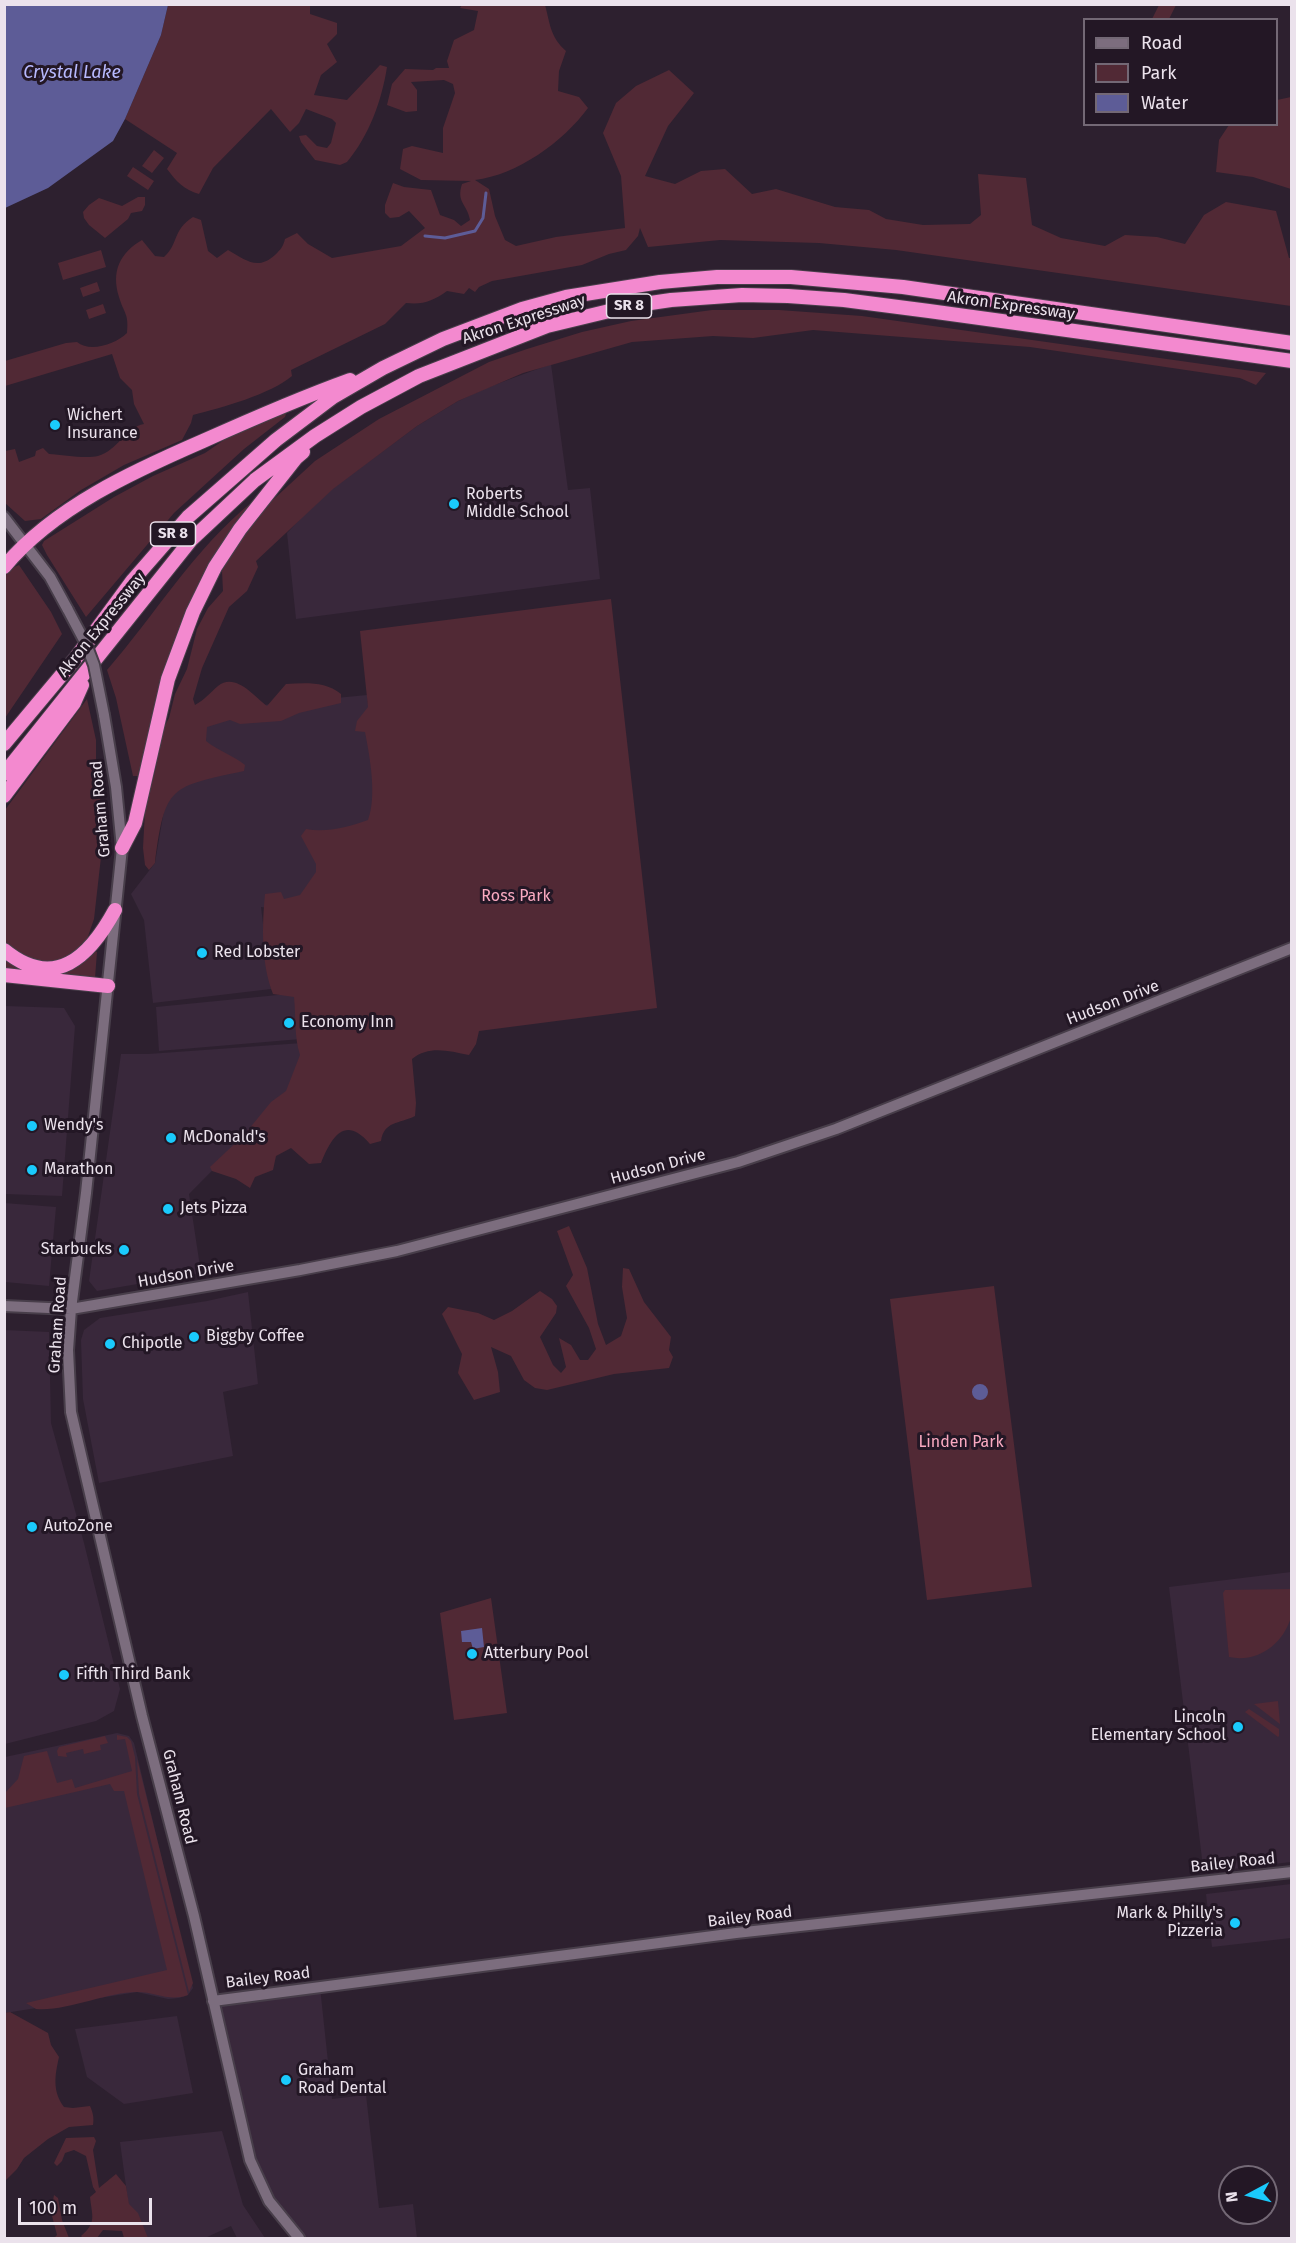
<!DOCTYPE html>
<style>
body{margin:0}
#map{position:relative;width:1296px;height:2243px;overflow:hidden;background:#2d202f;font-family:"Fira Sans",sans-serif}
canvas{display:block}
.frame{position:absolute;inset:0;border:6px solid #ebe2ec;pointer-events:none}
.legend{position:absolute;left:1083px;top:18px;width:195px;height:108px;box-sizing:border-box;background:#231725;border:2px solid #736875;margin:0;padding:8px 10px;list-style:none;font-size:18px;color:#ebe2ec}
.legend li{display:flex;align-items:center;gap:12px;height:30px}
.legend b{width:30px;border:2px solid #736875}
.north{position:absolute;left:1218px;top:2165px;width:60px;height:60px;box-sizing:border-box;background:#231725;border:2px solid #736875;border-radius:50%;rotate:263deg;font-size:16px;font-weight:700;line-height:24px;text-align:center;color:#ebe2ec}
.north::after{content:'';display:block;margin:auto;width:21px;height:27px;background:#1acafc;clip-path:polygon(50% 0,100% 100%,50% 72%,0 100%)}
.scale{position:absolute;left:18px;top:2198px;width:134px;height:27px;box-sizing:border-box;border:3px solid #ebe2ec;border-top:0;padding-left:8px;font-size:18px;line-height:21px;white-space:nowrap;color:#ebe2ec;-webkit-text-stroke:4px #231725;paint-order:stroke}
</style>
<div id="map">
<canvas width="1296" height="2243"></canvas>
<div class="frame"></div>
<ul class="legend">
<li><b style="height:8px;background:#7c6d7e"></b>Road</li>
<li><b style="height:16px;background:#512935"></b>Park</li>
<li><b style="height:16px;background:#5d5c97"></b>Water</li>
</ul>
<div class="north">N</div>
<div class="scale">100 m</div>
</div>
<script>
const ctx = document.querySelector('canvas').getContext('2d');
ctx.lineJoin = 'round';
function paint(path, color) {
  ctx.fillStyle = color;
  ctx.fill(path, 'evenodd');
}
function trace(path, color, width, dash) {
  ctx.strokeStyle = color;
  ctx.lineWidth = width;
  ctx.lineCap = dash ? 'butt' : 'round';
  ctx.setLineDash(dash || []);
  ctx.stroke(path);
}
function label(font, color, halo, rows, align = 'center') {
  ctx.font = font + ' "Fira Sans",sans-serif';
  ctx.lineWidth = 6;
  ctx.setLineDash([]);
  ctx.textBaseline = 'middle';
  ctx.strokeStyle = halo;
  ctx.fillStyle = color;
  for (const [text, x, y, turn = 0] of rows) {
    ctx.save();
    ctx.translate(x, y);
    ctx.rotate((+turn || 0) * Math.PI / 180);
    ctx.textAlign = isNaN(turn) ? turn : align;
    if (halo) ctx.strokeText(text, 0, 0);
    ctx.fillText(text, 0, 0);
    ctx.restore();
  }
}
paint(new Path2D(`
 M551,364L568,490L590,488L600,579L296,619L287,533L301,518L332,489L417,426L458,401L486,388Z
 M367,695L389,895L288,911L261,907L271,989L153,1003L144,920L131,894L155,863L165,804L175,793L186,784L201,711Z
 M298,993L301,1039L159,1051L156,1007Z
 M5,1006L64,1008L75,1026L62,1196L5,1194Z
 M302,1043L305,1077L189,1194L201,1273L97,1291L89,1281L121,1054H148Z
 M4,1203L56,1207L49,1286L5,1282Z
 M248,1292L258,1384L223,1392L233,1456L99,1483L83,1399L81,1340L84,1330L100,1318L207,1301Z
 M4,1330L49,1332L51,1423L84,1543L120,1689L114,1711L96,1721L5,1744Z
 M1291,1572V1862L1207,1872L1203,1867L1169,1587Z
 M117,1733L129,1736L134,1743L193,1988L188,1995L179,1998L168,1999L137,1992L5,2013V1757Z
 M1291,1884V1938L1212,1947L1206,1894Z
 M320,1987L332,2099L366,2095L379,2208L413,2204L417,2238H299L260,2183L213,2001Z
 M177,2016L193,2093L124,2104L87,2077L75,2029Z
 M222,2131L243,2205L265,2238H237L231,2226L205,2238H133L120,2142Z`), '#39283b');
paint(new Path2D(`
 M168,5H310V14L337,23V34L327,44L337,62L321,75L314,95L347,100L380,65L387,67C382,100 369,136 347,162L340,165L315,160L301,142L299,136L306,135L317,146L327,148L331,143L336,123L332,119L306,109L299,123L290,132L271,109L213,168L199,194C184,190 176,181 167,169L177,153L125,119L161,35Z
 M462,5H545C550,23 550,37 566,51L559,71L558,91L579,97L588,108C563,142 517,175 475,180L489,189L495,216L505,240L516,246L556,237L625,228L621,176L603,133L616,103L636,86L669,70L694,93L668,126L645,176L675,184L701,171L725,169L752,194L776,189L835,207L869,210L886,219L923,225L970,224L981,215L978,174L1026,178L1032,225L1061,238L1105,246L1125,235L1157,237L1185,244L1204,215L1226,202L1276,211L1289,258H1291V306L896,250L819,243L720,240L648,247L640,228L638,236L626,250L609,254L582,265L492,281L479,287L475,292L469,288L464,294L447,291C433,301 423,305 406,303L385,324L291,370L292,376C271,394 221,408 193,415L191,423L182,440L124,465L81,490L41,519L25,521L5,503V451L15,449L19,462L35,456L36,451L43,448L49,454C63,455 86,459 98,456C117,451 126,427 144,424L134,404L132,390L120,378L112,354L5,386V361L66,343L77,342C90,353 116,344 127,333C129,313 124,314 119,297C111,271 120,253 142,240L155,256L164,257C179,244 172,230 193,217L201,220L208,251L217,258L228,250C246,260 257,271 275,255C281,249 283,247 285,239L297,233L308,244L332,258L401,246L425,228L409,211L399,217L390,218L385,213V205L393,183L404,187L431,190L440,215L454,220L461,226L470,220C467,203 456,203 462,184L471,181L421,180L400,169L403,149L412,146L443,153V128L455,93L453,84L444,80L411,82L417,90V111L406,112L387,105L392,84L405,69L433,70L436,68H449L447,61L454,40L474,30L478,11L460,8Z
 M1159,5H1176L1169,19H1152Z
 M1291,97V189L1253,177L1216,172L1219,140L1229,125L1276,124L1277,100Z
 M154,150L164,158L152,173L142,166Z
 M133,167L154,181L148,190L127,176Z
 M138,197H145V205L142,211L131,213L128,219L105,238L89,225L84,218L83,212L89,205L99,198L122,206Z
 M101,250L106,267L63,280L58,263Z
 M97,282L100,291L83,297L80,288Z
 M103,304L106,313L89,319L86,310Z
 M712,310H779L862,316L1266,373L1256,385L1240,378L1030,347L813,330L753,338L713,336L632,342L523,373L458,401L417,426L333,489L256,561L258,567L247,591L229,607L202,668L193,699L195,705C204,700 210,693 218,686C235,672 254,696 267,706L286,684C305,683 325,681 341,694V703L299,713L281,721L240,724L230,720L207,727L206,741C218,751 233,755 245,765L244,771C170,787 165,785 155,863L149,870L145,865L143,848L145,811L156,767L157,751L162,731L169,718L175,694L187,669L197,629L208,608L223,591L222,571L251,520L315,461L379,419L489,362L527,349L582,332L631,321Z
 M281,414H286L285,417L244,449L174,513L86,617L47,555L42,545L44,541L114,497L153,476L205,453L237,431Z
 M252,502H255L165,670L138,776H133L116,698L107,670C155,615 194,549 252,502Z
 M19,565L51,612L62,634L5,718V576L10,569Z
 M611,599L657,1008L479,1031L476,1044L469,1055C449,1051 429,1045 412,1059L416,1103L415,1116C399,1124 384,1121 381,1141L370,1144C345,1115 332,1136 321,1163L309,1164L291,1148L276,1156L273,1170L255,1177L250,1188L236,1179L212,1171L210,1167L244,1135L271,1102L286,1091L300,1055C294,1037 296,1016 294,997L273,994C261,963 262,926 265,894L281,892L284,899L300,895L316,872V864L301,836L306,829C326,833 348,827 368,820C377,796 370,758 365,732L355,731L357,721L368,707L360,631Z
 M87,699L96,740V763L100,791L101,857L94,919L84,948L76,956L37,966L5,944V810Z
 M94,950L97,952L95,978L87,979L5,970L4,956L26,969Z
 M569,1226L587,1268L598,1324L606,1345L621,1336L627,1318L622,1287L623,1268L629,1269L644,1302L671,1337L669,1350L673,1357L669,1368L614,1374L547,1390L535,1388L524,1380L511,1356L491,1347L498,1372L500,1392L474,1400L458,1373L462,1354L442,1314L448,1307L478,1313L494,1320L512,1311L540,1291L552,1299L557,1306L556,1313L540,1337L553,1365L561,1373L566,1367L559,1338L571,1345L580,1360H588L596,1349L589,1328L566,1286L573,1275L557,1231Z
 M994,1286L1032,1587L927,1600L890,1299Z
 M1291,1589C1292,1598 1293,1608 1291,1617C1283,1645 1257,1663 1229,1657L1223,1593L1225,1590Z
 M491,1598L507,1713L454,1720L440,1613Z
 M1278,1701L1280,1724L1254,1704Z
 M1249,1709L1279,1729V1736L1278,1737L1245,1712Z
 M117,1735L127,1737L131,1741L135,1757L137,1794L188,1995C169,2002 156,1992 137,1992C107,1992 65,2012 36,2009L26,2003L167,1970L124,1791H114L110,1784L5,1808V1793L18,1779L24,1756L47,1751L57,1783L72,1779L75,1788L132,1771L125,1739L117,1740Z
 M105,1736L108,1743L100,1745L101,1750L84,1754L83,1749L66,1753L67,1757L58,1756L57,1751L59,1747Z
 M137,1759L193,1983L189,1992L139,1794Z
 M10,2012L48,2033L51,2045L59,2057C55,2075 52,2091 64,2107L73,2108L90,2106C93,2113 94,2117 93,2125L69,2127L48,2139L24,2158L17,2169L5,2181L4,2013Z
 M94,2137L96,2141L93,2150L99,2188L116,2174L126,2186L129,2204L138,2213L148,2238H124L122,2231L103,2230L97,2238H83L81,2236C97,2222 92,2217 90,2197L96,2192L93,2187L86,2156L74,2150L65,2153L62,2161L57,2166L54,2163L66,2138Z
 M54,2195L58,2198L62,2220L69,2238H54L57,2235L51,2212Z`), '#512935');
paint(new Path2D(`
 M4,5H168L161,35L125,119L113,141L48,188L5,208Z
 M972 1392a8 8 0 1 1 16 0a8 8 0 1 1-16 0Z
 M482,1628L484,1647L473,1649L471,1642H462L461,1631Z`), '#5d5c97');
trace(new Path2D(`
 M425,236L445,238L475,231L483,218L486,193`), '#5d5c97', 3);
const secondary = new Path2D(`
 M4,517L50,577L68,610
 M104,715L116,787L122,848L86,1193L71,1309L68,1350L71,1412L142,1716L194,1916L250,2160L269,2201L299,2238
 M4,1306L71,1309L300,1270L397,1251L738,1162L836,1129L1292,948
 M213,2001L736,1933L1292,1872`);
const highway = new Path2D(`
 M4,567C54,507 134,471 203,441C252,419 300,398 350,380
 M4,744L75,659L133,580L188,517L276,440L333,397L383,368L443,339L522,309L566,297L660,282L717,277H791L903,287L1292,343
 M4,774L191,540L255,480L315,436L361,407L419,376L547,326L630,306L671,300L742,295L788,296L844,300L929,311L1292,361
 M4,796L74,703L82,685
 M122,848L135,823L168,679L193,612L215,567L240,529L296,458L303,452
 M4,950C55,992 90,956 115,910
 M4,975L108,986`);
trace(secondary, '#483e4a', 14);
trace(highway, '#483e4a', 16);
trace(secondary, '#7c6d7e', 10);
trace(highway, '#f389cf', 14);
const secondaryBridge = new Path2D(`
 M68,610L86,644L94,665L104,715`);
trace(secondaryBridge, '#483e4a', 14, []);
trace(secondaryBridge, '#7c6d7e', 10);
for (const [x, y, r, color] of [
 [55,425,6,"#1acafc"],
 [454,504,6,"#1acafc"],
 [202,953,6,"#1acafc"],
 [289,1023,6,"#1acafc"],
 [32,1126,6,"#1acafc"],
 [171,1138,6,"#1acafc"],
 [32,1170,6,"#1acafc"],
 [168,1209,6,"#1acafc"],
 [124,1250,6,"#1acafc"],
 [194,1337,6,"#1acafc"],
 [110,1344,6,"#1acafc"],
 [32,1527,6,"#1acafc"],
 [472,1654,6,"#1acafc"],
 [64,1675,6,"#1acafc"],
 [1238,1727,6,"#1acafc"],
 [1235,1923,6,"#1acafc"],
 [286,2080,6,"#1acafc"]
]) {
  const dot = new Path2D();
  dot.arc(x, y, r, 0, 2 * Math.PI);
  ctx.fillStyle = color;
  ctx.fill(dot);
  trace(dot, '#231725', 2);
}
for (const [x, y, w] of [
 [629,306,45],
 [173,534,45]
]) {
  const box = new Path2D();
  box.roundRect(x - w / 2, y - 12, w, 24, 4.5);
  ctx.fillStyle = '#231725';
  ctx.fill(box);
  trace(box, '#ebe2ec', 1.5);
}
label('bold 15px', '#ebe2ec', null, [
 ["SR 8",629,306],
 ["SR 8",173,534]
]);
label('16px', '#ebe2ec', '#231725', [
 ["Akron Expressway",1011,306,8],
 ["Akron Expressway",524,320,-18],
 ["Akron Expressway",102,625,-51],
 ["Graham Road",101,809,-95],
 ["Hudson Drive",1113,1003,-21],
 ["Hudson Drive",658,1167,-15],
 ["Hudson Drive",186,1274,-10],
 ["Graham Road",58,1325,-86],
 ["Graham Road",179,1797,76],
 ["Bailey Road",1233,1863,-6],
 ["Bailey Road",750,1917,-7],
 ["Bailey Road",268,1978,-7]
]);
label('16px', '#ebe2ec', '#231725', [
 ["Wichert",67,416],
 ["Insurance",67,434],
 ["Roberts",466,495],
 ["Middle School",466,513],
 ["Red Lobster",214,953],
 ["Economy Inn",301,1023],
 ["Wendy's",44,1126],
 ["McDonald's",183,1138],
 ["Marathon",44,1170],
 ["Jets Pizza",180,1209],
 ["Starbucks",112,1250,"right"],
 ["Biggby Coffee",206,1337],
 ["Chipotle",122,1344],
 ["AutoZone",44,1527],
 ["Atterbury Pool",484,1654],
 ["Fifth Third Bank",76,1675],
 ["Lincoln",1226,1718,"right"],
 ["Elementary School",1226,1736,"right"],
 ["Mark & Philly's",1223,1914,"right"],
 ["Pizzeria",1223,1932,"right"],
 ["Graham",298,2071],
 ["Road Dental",298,2089]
], 'left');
label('16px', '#faaac1', '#231725', [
 ["Ross Park",516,897],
 ["Linden Park",961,1443]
]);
label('italic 18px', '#b7b9fe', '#231725', [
 ["Crystal Lake",72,73]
]);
</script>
